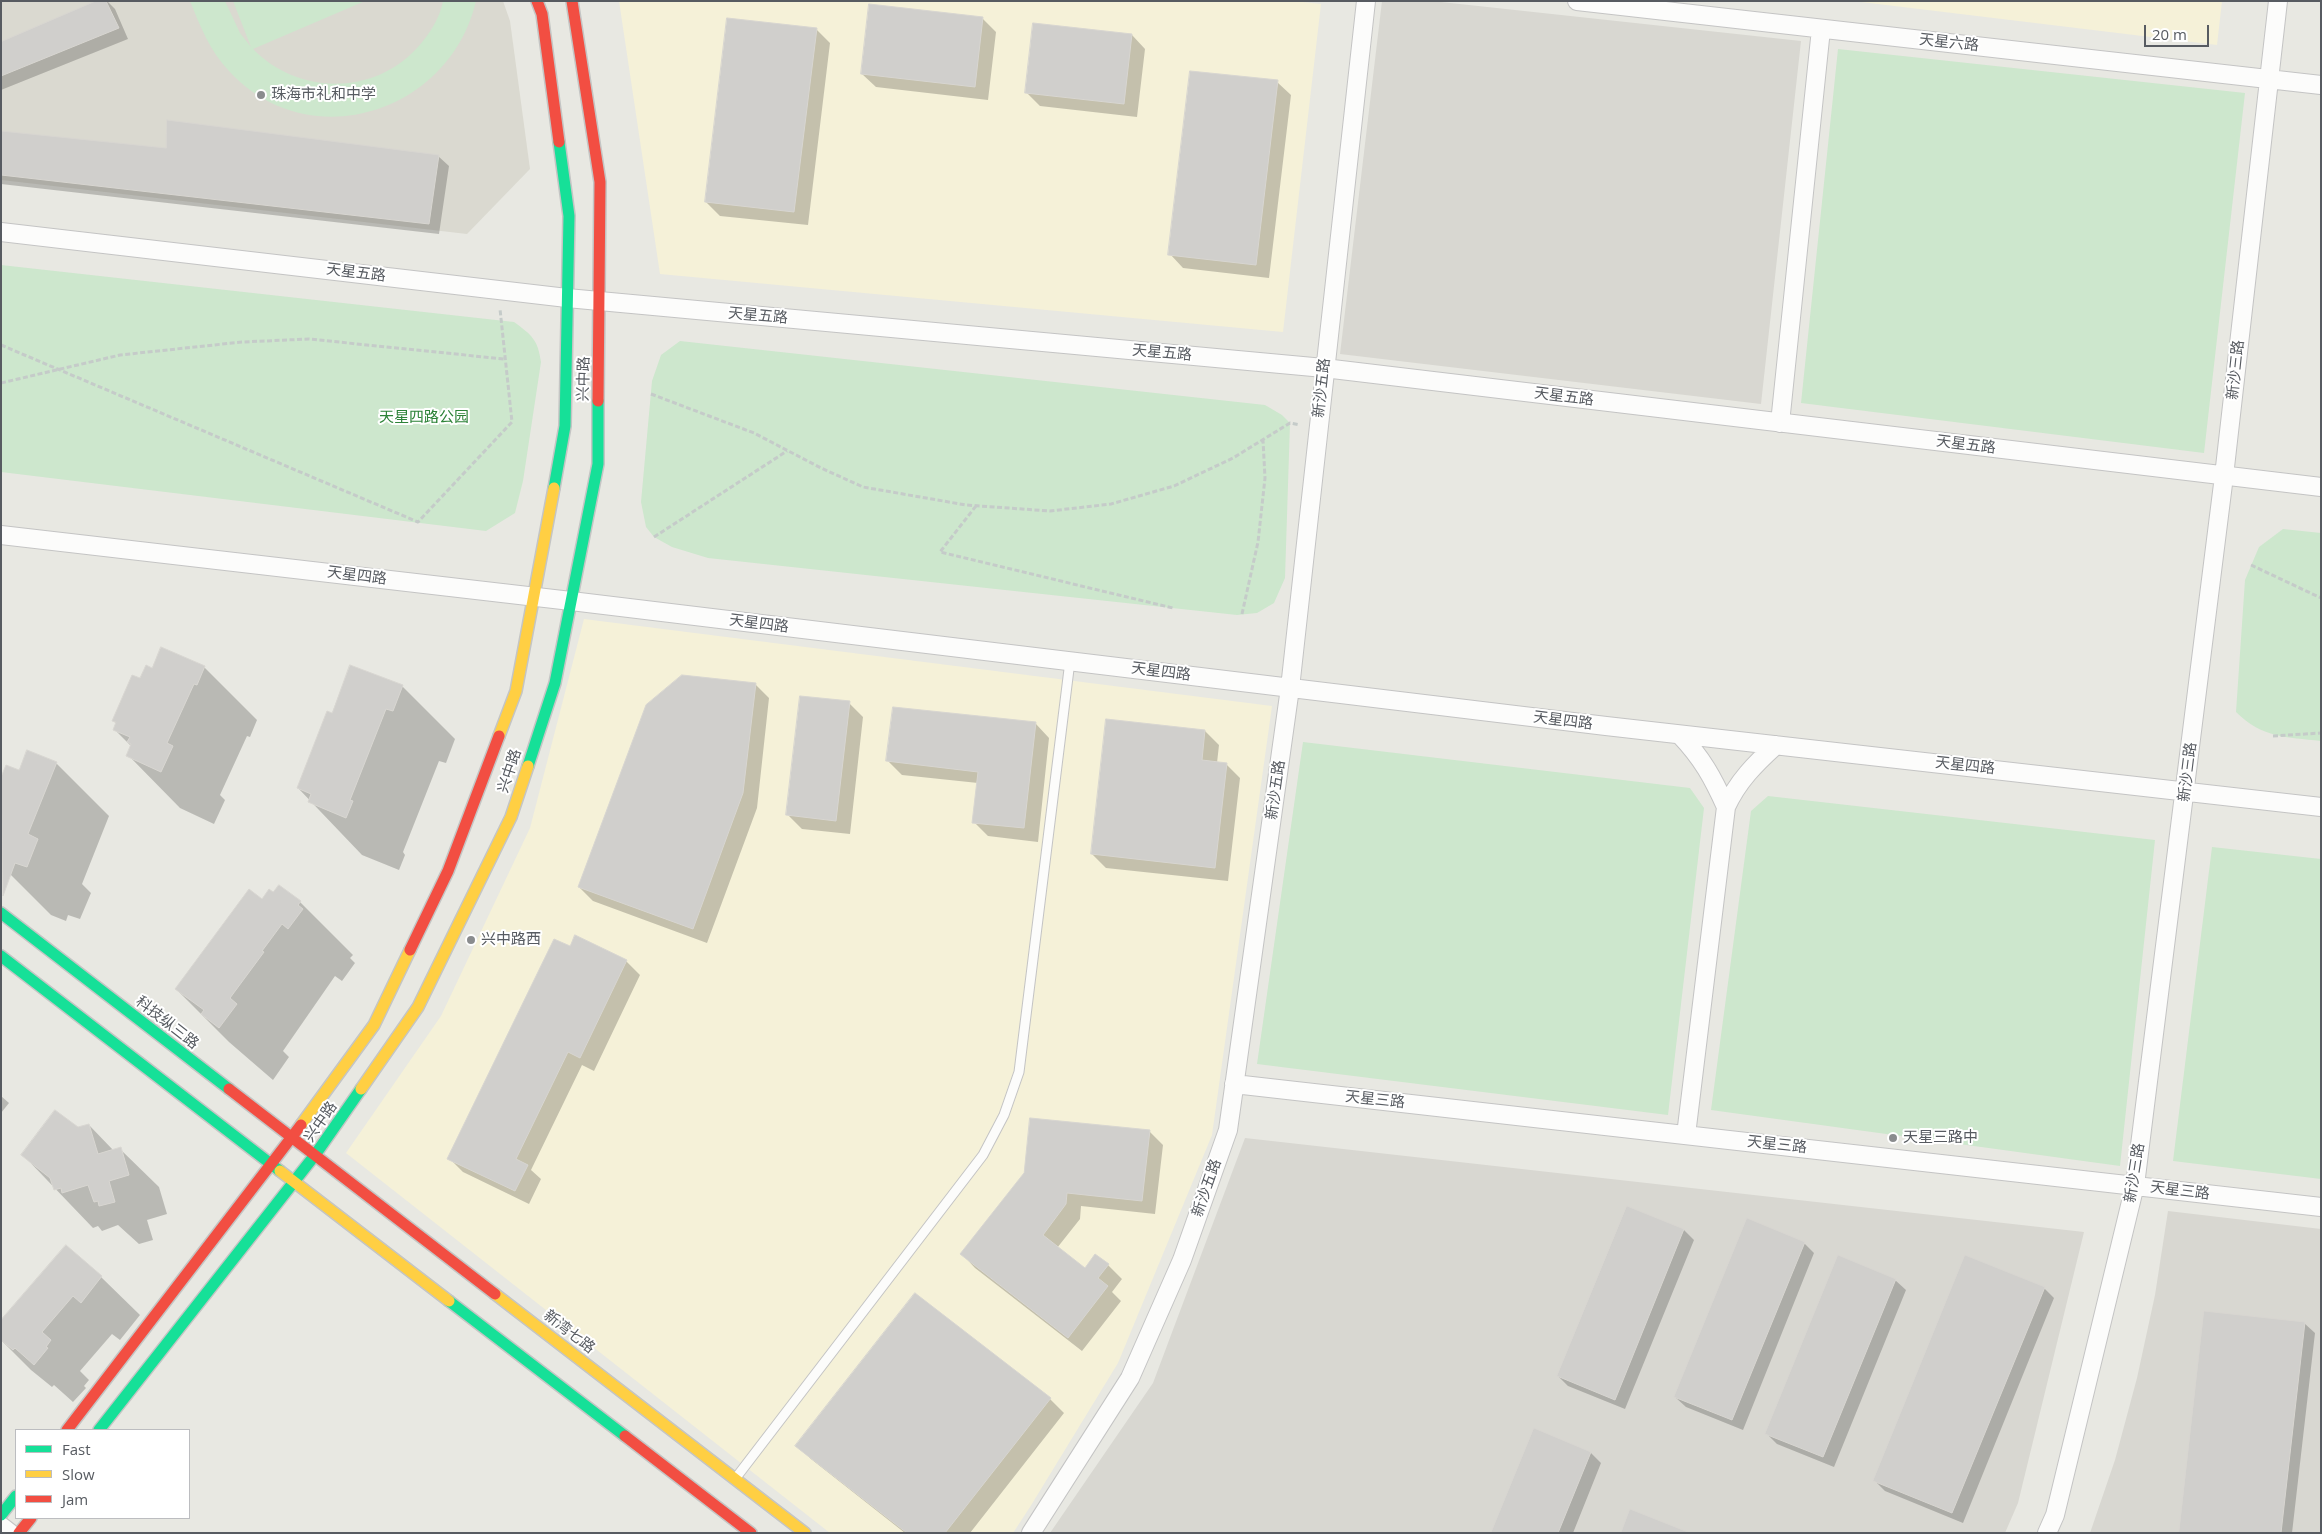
<!DOCTYPE html>
<meta charset="utf-8">
<style>
body{margin:0}
#map{position:relative;width:2322px;height:1534px;overflow:hidden;background:#e8e8e2;font-family:"Open Sans",sans-serif}
canvas{display:block}
.frame{position:absolute;inset:0;border:2px solid #575b61;pointer-events:none}
.legend{position:absolute;left:15px;top:1429px;width:175px;height:90px;box-sizing:border-box;background:#fff;border:1px solid #bcbdc0;margin:0;padding:6px 9px;list-style:none;font-size:15px;color:#575b61}
.legend li{display:flex;align-items:center;gap:10px;height:25px}
.legend b{width:25px;border:1px solid #bcbdc0}
.scale{position:absolute;left:2144px;top:25px;width:65px;height:22px;box-sizing:border-box;border:2px solid #575b61;border-top:0;padding-left:6px;font-size:15px;line-height:18px;white-space:nowrap;color:#575b61;-webkit-text-stroke:4px #fff;paint-order:stroke}
</style>
<div id="map">
<canvas width="2322" height="1534"></canvas>
<div class="frame"></div>
<ul class="legend">
<li><b style="height:6px;background:#16e098"></b>Fast</li>
<li><b style="height:6px;background:#ffcf43"></b>Slow</li>
<li><b style="height:6px;background:#f24e42"></b>Jam</li>
</ul>
<div class="scale">20 m</div>
</div>
<script>
const ctx = document.querySelector('canvas').getContext('2d');
ctx.lineJoin = 'round';
function paint(path, color) {
  ctx.fillStyle = color;
  ctx.fill(path, 'evenodd');
}
function trace(path, color, width, dash) {
  ctx.strokeStyle = color;
  ctx.lineWidth = width;
  ctx.lineCap = dash ? 'butt' : 'round';
  ctx.setLineDash(dash || []);
  ctx.stroke(path);
}
function label(font, color, halo, rows, align = 'center') {
  ctx.font = font + ' "Open Sans","Noto Sans SC",sans-serif';
  ctx.lineWidth = 4;
  ctx.setLineDash([]);
  ctx.textBaseline = 'middle';
  ctx.strokeStyle = halo;
  ctx.fillStyle = color;
  for (const [text, x, y, turn = 0] of rows) {
    ctx.save();
    ctx.translate(x, y);
    ctx.rotate((+turn || 0) * Math.PI / 180);
    ctx.textAlign = isNaN(turn) ? turn : align;
    if (halo) ctx.strokeText(text, 0, 0);
    ctx.fillText(text, 0, 0);
    ctx.restore();
  }
}
paint(new Path2D(`
 M619,1H1294L1321,4L1283,332L660,274Z
 M1853,1H2222L2217,45Z
 M584,619L1272,706L1212,1135L1118,1363L1030,1507L1013,1533H830L346,1153L441,1016L530,828Z`), '#f5f1d8');
paint(new Path2D(`
 M1382,1H1432L1801,41L1761,404L1340,354Z
 M1245,1138L2084,1232L2018,1503L2005,1533H1050L1153,1383Z
 M2168,1211L2321,1229V1533H2090L2115,1460L2137,1378L2155,1295Z`), '#d8d7d1');
paint(new Path2D(`
 M1,1H503L510,21L530,169L467,234L1,180Z`), '#dad9d0');
paint(new Path2D(`
 M190,1H225L240,33L251,47L233,1H365L253,49C298,95 373,96 417,48C429,35 440,18 443,1H476C450,113 309,158 229,71C210,51 200,26 190,1Z
 M1838,49L2245,93L2204,453L1801,403Z
 M1,265L514,322C532,335 538,340 541,362L523,481L515,513L486,531L1,472Z
 M680,341L1265,405L1282,415L1290,423L1285,578L1274,603L1257,613L1237,615L708,558L672,547L654,537L646,527L641,502L652,381L661,355Z
 M2283,529L2321,533V741C2286,737 2262,738 2236,712L2245,580L2259,547Z
 M1303,742L1690,788L1704,808L1668,1115L1257,1064Z
 M1768,796L2155,840L2120,1166L1711,1110L1751,811Z
 M2212,847L2321,859V1179L2173,1161Z`), '#cde7cd');
paint(new Path2D(`
 M99,1H107L115,9L128,39L1,90V43Z
 M983,19L996,32L988,100L876,87L862,74Z
 M816,29L830,43L808,225L720,216L706,202Z
 M1132,35L1145,49L1137,117L1040,106L1026,92Z
 M1277,82L1291,95L1269,278L1183,268L1170,254Z
 M1,132L167,150L438,156L449,166L439,234L1,184Z
 M204,667L257,720L250,737L247,736L220,795L225,800L214,824L180,808L128,755L131,746L114,729L117,724L113,721L141,680L152,669Z
 M755,684L769,698L757,808L707,943L593,901L579,887Z
 M402,686L455,739L446,763L439,761L403,852L405,855L399,870L362,855L298,788Z
 M849,703L863,717L850,834L802,829L788,815Z
 M1036,724L1049,738L1038,842L988,836L974,822L978,783L902,775L888,761Z
 M1205,731L1219,745L1217,763L1226,764L1240,778L1228,881L1106,868L1092,854Z
 M56,763L109,816L82,884L91,893L80,919L68,915L66,921L51,915L1,865V777Z
 M262,900L300,902L353,955L350,958L355,963L342,981L335,976L283,1051L289,1057L273,1080L229,1042L176,989Z
 M570,948L626,961L640,975L594,1071L582,1065L531,1170L541,1179L529,1204L463,1172L449,1158Z
 M1,1096L9,1103L1,1113Z
 M89,1125L114,1151L120,1149L159,1187L167,1214L147,1220L153,1240L139,1244L118,1225L102,1231L98,1226L93,1228L23,1155Z
 M1149,1131L1163,1145L1155,1214L1081,1206L1080,1219L1057,1248L1085,1269L1108,1265L1122,1279L1112,1292L1121,1301L1082,1351L975,1268L962,1254Z
 M1627,1207L1684,1230L1694,1240L1625,1409L1568,1386L1558,1376Z
 M1804,1243L1814,1253L1743,1430L1686,1407L1675,1397Z
 M101,1277L140,1315L120,1340L112,1334L80,1371L89,1380L84,1386L86,1388L73,1402L54,1385L52,1387L31,1370L1,1340Z
 M1895,1280L1906,1290L1834,1467L1777,1444L1766,1433Z
 M2044,1288L2054,1298L1963,1523L1885,1491L1875,1481Z
 M2304,1323L2315,1333L2292,1533H2180Z
 M1050,1399L1064,1413L970,1533H905L811,1459L797,1446Z
 M1534,1430L1591,1453L1601,1463L1573,1533H1492Z`), '#0003');
const building = new Path2D(`
 M96,1H106L119,28L1,76V42Z
 M869,4L983,17L975,87L861,74Z
 M727,18L817,28L794,212L705,202Z
 M1033,23L1132,34L1124,104L1025,93Z
 M1190,71L1278,80L1256,265L1168,255Z
 M167,120L439,155L429,224L1,175V131L166,148Z
 M161,647L205,666L197,685L194,684L167,743L173,746L161,772L126,756L131,744L127,742L130,737L113,730L116,722L112,721L132,675L140,678L146,665L152,668Z
 M350,665L403,685L393,711L386,709L350,800L353,801L346,818L308,802L311,794L297,788L327,711L332,713Z
 M682,675L756,683L743,793L693,929L578,887L646,705Z
 M800,696L850,701L836,821L786,815Z
 M893,707L1036,722L1024,828L972,823L978,772L886,761Z
 M1106,719L1205,730L1202,760L1227,763L1215,868L1091,854Z
 M27,750L57,762L28,834L38,839L27,867L15,863L3,896L1,777L6,765L19,770Z
 M279,885L301,901L298,905L303,909L288,929L282,924L262,951L264,952L230,998L237,1004L219,1028L201,1014L204,1010L175,989L249,889L262,899L269,889L273,892Z
 M575,935L627,960L580,1058L568,1052L516,1159L528,1165L515,1191L447,1159L554,939L570,946Z
 M55,1110L78,1127L89,1124L98,1154L121,1147L129,1175L109,1181L115,1202L99,1206L98,1201L94,1202L88,1185L62,1193L61,1188L54,1190L50,1178L21,1155Z
 M1030,1118L1150,1130L1142,1201L1067,1193L1066,1204L1043,1235L1085,1268L1095,1254L1109,1264L1098,1278L1108,1286L1068,1338L960,1254L1024,1173Z
 M1627,1206L1684,1229L1615,1400L1557,1376Z
 M1747,1218L1805,1242L1732,1420L1674,1397Z
 M66,1245L102,1276L81,1303L73,1296L42,1332L51,1340L46,1347L48,1348L34,1365L15,1348L13,1350L1,1340V1320Z
 M1838,1255L1896,1279L1823,1457L1765,1434Z
 M1965,1255L2045,1287L1952,1513L1873,1481Z
 M915,1293L1051,1398L945,1533H907L795,1446Z
 M2204,1311L2305,1322L2281,1533H2179Z
 M1534,1428L1591,1452L1558,1533H1491Z
 M1630,1509L1688,1532V1533H1621Z`);
paint(building, '#d0cfcc');
trace(building, '#d8d6d1', 1);
const lane = new Path2D(`
 M735,1479L983,1155L1004,1115L1019,1072L1070,661`);
const street = new Path2D(`
 M1577,1L2321,85
 M1,232L567,298L1324,368L2321,487
 M1780,423L1821,29
 M1,535L571,601L1606,726L2321,807
 M1680,735C1702,758 1713,778 1726,807C1738,781 1755,764 1776,745
 M1234,1084L2321,1207
 M1686,1135L1726,807
 M1,1526L10,1533
 M1031,1533L1130,1378L1182,1260L1228,1130L1290,688L1366,1
 M2047,1533L2055,1515L2135,1185L2224,476L2278,1`);
const fast = new Path2D(`
 M554,488L565,426L569,216L559,142
 M528,766L555,683L598,464V401
 M1,913L229,1089
 M1,956L280,1171
 M449,1301L625,1436
 M99,1430L315,1155L361,1089
 M1,1515L16,1496`);
const slow = new Path2D(`
 M499,736L516,691L554,488
 M361,1089L418,1007L511,817L528,766
 M301,1125L374,1025L410,950
 M280,1171L449,1301
 M495,1294L805,1533`);
const jam = new Path2D(`
 M537,1L542,14L559,142
 M572,1L600,182L598,401
 M410,950L448,871L499,736
 M229,1089L495,1294
 M67,1430L301,1125
 M625,1436L751,1533
 M19,1533L31,1518`);
trace(lane, '#c4c4c4', 11);
trace(street, '#c4c4c4', 20);
trace(fast, '#c4c5c4', 14);
trace(slow, '#c4c5c4', 14);
trace(jam, '#c4c5c4', 14);
trace(new Path2D(`
 M1,345L418,522L512,422L500,309
 M1,383L120,355L242,342L309,339L504,359
 M651,394L754,433L821,468L863,487L966,505L1050,511L1111,504L1174,486L1233,458L1290,423L1300,425
 M976,506L940,552L1173,608
 M654,537L787,451
 M2251,565L2321,598
 M1242,614L1258,542L1265,478L1263,440
 M2273,736L2321,733`), '#c5cbc9', 3, [5, 2.5]);
trace(lane, '#fcfcfb', 9);
trace(street, '#fcfcfb', 18);
trace(fast, '#16e098', 11);
trace(slow, '#ffcf43', 11);
trace(jam, '#f24e42', 11);
for (const [x, y, r, color] of [
 [261,95,5,"#8a8c8e"],
 [471,940,5,"#8a8c8e"],
 [1893,1138,5,"#8a8c8e"]
]) {
  const dot = new Path2D();
  dot.arc(x, y, r, 0, 2 * Math.PI);
  ctx.fillStyle = color;
  ctx.fill(dot);
  trace(dot, '#fff', 2);
}
label('15px', '#575b61', '#fff', [
 ["天星六路",1949,43,6],
 ["天星五路",356,273,7],
 ["天星五路",758,316,5],
 ["天星五路",1162,353,5],
 ["新沙三路",2236,370,-84],
 ["兴中路",584,379,-89],
 ["新沙五路",1322,388,-84],
 ["天星五路",1564,397,7],
 ["天星五路",1966,445,7],
 ["天星四路",357,576,7],
 ["天星四路",759,624,7],
 ["天星四路",1161,672,7],
 ["天星四路",1563,721,7],
 ["天星四路",1965,766,6],
 ["兴中路",510,771,-72],
 ["新沙三路",2188,772,-83],
 ["新沙五路",1276,790,-82],
 ["科技纵三路",167,1023,38],
 ["天星三路",1375,1100,6],
 ["兴中路",321,1122,-55],
 ["天星三路",1777,1145,6],
 ["新沙三路",2135,1173,-81],
 ["新沙五路",1207,1188,-71],
 ["天星三路",2180,1191,7],
 ["新湾七路",569,1332,38]
]);
label('15px', '#575b61', '#fff', [
 ["珠海市礼和中学",271,95],
 ["兴中路西",481,940],
 ["天星三路中",1903,1138]
], 'left');
label('15px', '#2d8338', '#fff', [
 ["天星四路公园",424,418]
]);
</script>
